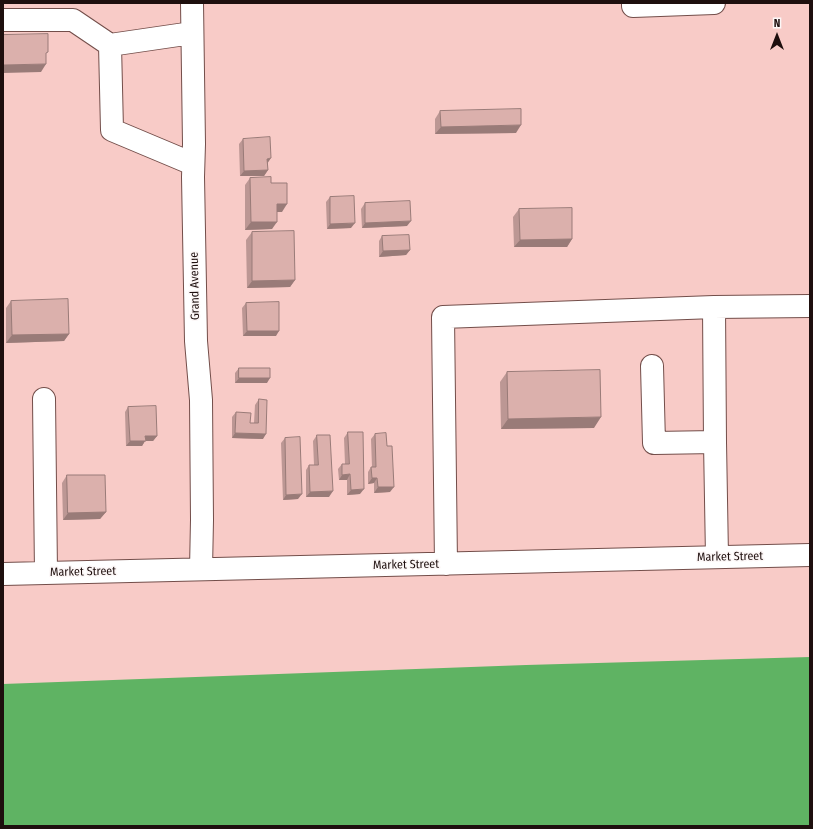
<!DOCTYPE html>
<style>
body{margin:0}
#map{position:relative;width:813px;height:829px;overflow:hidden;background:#f8cbc7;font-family:"Fira Sans Condensed",sans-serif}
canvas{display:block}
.frame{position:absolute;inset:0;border:4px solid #1e0f0e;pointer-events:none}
.north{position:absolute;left:757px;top:16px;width:40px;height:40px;-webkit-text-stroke:3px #fcf7f7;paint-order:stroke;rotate:0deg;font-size:11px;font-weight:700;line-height:16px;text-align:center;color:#1e0f0e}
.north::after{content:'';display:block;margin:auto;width:14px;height:18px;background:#1e0f0e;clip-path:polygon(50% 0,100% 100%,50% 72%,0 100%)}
</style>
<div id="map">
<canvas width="813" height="829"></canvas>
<div class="frame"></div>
<div class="north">N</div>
</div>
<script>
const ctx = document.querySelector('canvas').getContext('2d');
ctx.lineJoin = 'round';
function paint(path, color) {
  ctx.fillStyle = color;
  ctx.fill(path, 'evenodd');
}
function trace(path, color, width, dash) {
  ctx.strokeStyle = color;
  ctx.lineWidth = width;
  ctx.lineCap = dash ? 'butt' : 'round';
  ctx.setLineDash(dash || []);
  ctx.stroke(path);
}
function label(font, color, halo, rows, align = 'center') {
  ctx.font = font + ' "Fira Sans Condensed",sans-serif';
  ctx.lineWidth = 3;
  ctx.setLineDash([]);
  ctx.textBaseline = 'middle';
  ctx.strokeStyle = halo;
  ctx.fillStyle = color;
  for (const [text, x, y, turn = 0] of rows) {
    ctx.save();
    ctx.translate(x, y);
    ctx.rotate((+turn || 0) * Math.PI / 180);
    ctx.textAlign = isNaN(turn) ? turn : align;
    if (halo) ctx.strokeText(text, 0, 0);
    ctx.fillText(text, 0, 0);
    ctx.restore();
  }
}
paint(new Path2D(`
 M810,657V826H3V684L526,665Z`), '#5fb363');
const minor = new Path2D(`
 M192,3L194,144L193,177L196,341L201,400L202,520L201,569
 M633,3V6L714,3
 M3,20H73L110,45
 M192,33L110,45L112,130L193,164
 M652,366L654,443L715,442L714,307
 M44,399L46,573
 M715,442L717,557
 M446,564L443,317L714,307L810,306
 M3,574L810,555`);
trace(minor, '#734e4a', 24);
trace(minor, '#fff', 22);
paint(new Path2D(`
 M440,111L516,133L435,134V119Z
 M243,139L268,163V170L264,176H240L239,144Z
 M250,178L271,183L282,212H277L272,229L245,230V185Z
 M330,197L351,228L327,229L326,202Z
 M365,203L407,226L362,228L361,209Z
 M519,209L572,239L567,247H514L513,217Z
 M252,232L295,280L290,287L247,288L246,240Z
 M382,236L410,250L406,255L379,257V241Z
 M11,301L69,334L64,341L6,343V308Z
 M246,303L276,336H243L242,308Z
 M239,368L267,383H235V373Z
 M507,372L594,428L501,429L500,382Z
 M259,399L263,439L232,438V417L236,412L250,423H254L255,405Z
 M128,407L157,436L153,441H145L142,446H126L125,412Z
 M348,432L360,494L347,495V480H339L338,469L342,464H345L344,438Z
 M375,434L387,446L390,492L374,493V483L368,484V472L371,467H372L371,439Z
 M317,435L329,497H306V470L309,465H314L313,441Z
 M285,438L298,499L283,500L281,443Z
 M67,475L106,512L100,519L63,520L62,483Z`), '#bc9794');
paint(new Path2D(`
 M46,64L41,72L3,73V65Z
 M521,125L516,133L435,134L441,127Z
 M271,158L267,164V159Z
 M268,170L264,176H240L244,171Z
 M277,204H287L282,212H272Z
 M411,221L407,226L362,228L365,223Z
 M251,222H277L272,229L245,230Z
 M355,223L351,228L327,229L330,224Z
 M572,239L567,247H514L520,240Z
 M410,250L406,255L379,257L383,251Z
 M295,280L290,287L247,288L252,281Z
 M247,331H279L276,336H243Z
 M69,334L64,341L6,343L12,335Z
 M239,378H270L267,383H235Z
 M601,417L594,428L501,429L508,419Z
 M235,433L266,434L263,439L232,438Z
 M145,436H157L153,441H145L142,446H126L130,441Z
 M350,474L347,480H339L342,475Z
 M372,478H377L374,483L368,484Z
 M378,487H394L390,492L374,493Z
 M364,489L360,494L347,495L351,490Z
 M333,491L329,497H306L310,492Z
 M302,494L298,499L283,500L286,495Z
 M106,512L100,519L63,520L68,513Z`), '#997b78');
const building = new Path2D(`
 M48,34V52L46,53V64L3,65V35Z
 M521,109V125L441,127L440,111Z
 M270,137L271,158L267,159L268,170L244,171L243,139Z
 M271,177V183H287V204H277V222H251L250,178Z
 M354,196L355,223L330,224V197Z
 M410,201L411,221L365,223V203Z
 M572,208V239L520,240L519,209Z
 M294,231L295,280L252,281V232Z
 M409,235L410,250L383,251L382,236Z
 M68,299L69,334L12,335L11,301Z
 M279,302V331H247L246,303Z
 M239,368H270V378H239Z
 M600,370L601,417L508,419L507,372Z
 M259,399L267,400L266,434L235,433L236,412L251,413L250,423H258Z
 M156,406L157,436H145L146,441H130L128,407Z
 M348,432H363L364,489L351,490L350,474L342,475V464H349Z
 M386,433L387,446H392L394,487H378L377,478H372L371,467H376L375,434Z
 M317,435H330L333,491L310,492L309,465H318Z
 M300,437L302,494L286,495L285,438Z
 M67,475H105L106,512L68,513Z`);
paint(building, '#dbb0ac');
trace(building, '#997b78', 1);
label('12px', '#1e0f0e', '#fcf7f7', [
 ["Grand Avenue",195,286,-91],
 ["Market Street",730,557,-1],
 ["Market Street",406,565,-1],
 ["Market Street",83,572,-1]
]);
</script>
